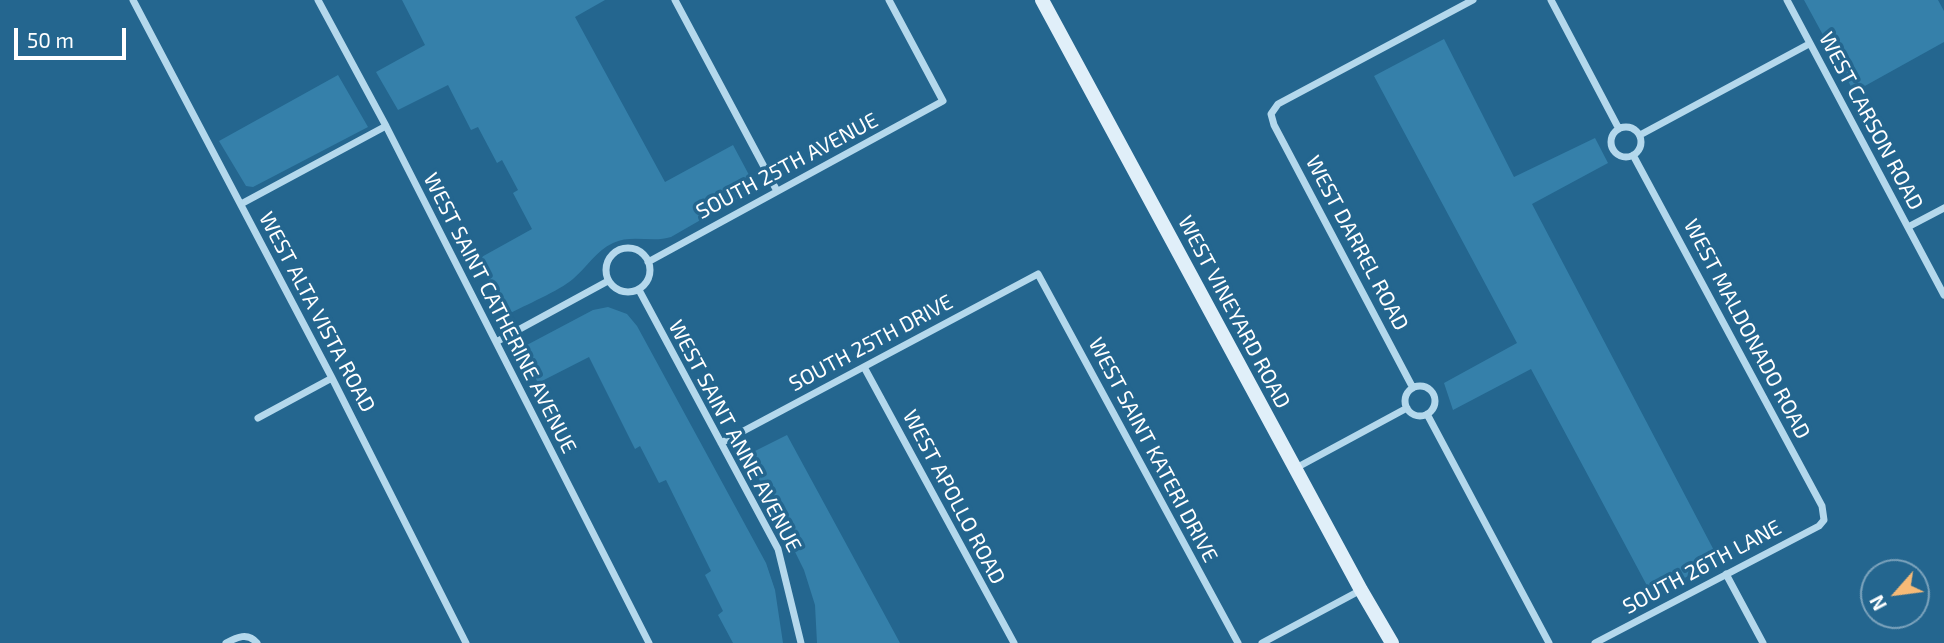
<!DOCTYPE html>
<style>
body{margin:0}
#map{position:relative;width:1944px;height:643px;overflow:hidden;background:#24668f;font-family:"Exo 2",sans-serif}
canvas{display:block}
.north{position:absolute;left:1860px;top:559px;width:70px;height:70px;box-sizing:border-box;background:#24668f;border:2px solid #7ca3bc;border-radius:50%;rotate:242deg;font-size:19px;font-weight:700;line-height:28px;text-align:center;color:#fff}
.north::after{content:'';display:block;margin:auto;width:24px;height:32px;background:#f6ba77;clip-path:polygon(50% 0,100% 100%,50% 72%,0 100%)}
.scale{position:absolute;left:14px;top:28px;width:112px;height:32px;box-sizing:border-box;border:4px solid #fff;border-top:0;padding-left:9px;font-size:21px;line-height:24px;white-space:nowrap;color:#fff;-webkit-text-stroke:5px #24668f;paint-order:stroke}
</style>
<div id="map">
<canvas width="1944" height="643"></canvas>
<div class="north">N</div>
<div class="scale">50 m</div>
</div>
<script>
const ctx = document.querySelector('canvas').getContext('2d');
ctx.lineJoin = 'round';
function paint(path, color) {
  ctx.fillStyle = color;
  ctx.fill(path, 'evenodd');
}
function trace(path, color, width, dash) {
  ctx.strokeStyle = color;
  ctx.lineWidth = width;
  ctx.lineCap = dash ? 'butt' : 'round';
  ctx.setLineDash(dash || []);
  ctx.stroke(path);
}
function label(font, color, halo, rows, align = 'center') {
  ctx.font = font + ' "Exo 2",sans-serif';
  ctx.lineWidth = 7;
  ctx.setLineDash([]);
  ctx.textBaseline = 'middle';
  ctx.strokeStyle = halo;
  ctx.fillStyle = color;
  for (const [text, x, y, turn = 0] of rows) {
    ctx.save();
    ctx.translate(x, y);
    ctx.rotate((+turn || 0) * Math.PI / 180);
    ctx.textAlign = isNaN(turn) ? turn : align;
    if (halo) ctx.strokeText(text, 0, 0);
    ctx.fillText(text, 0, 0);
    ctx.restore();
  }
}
paint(new Path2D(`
 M402,0H605L575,17L665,182L733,145L756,188L671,237C653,243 631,234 613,243C596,251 587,267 573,279C559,291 525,305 507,315L478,259L532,229L513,193L518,190L502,160L497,163L478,127L471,130L448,85L398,110L376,72L425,45Z
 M1804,0H1938L1944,11V42L1854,92Z
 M1444,39L1514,177L1595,138L1608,163L1532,204L1719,560L1652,595L1531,369L1453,410L1444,383L1517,343L1374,76Z
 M338,75L368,127L253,187L246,186L219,141Z
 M608,307L627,314L637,326L766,563L775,590L783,643H733L718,615L723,611L705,575L711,571L666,480L659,483L640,446L635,449L589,357L538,383L523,352L525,346L593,310Z
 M787,435L900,643H817L815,605L804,570L747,455Z`), '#3580aa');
trace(new Path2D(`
 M133,0L332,378L466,643
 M318,0L386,126L649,643
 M675,0L777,191
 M1551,0L1619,129
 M1787,0L1944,295
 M1611 142a15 15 0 1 1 30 0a15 15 0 1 1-30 0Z
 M1640,135L1809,44
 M241,204L386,126
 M1908,227L1944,208
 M606 270a22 22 0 1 1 44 0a22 22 0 1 1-44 0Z
 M648,262L943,101L889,0
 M639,290L778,549L801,643
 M496,342L608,281
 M864,367L1014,643
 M1405 401a15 15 0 1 1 30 0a15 15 0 1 1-30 0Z
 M1413,388L1274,125L1271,114L1278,104L1473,0
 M1427,414L1549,643
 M258,418L332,378
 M721,443L1038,274L1238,643
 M1296,468L1407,408
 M1726,574L1763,643
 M226,643C237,637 248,632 257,643
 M1262,643L1361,590
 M1595,643L1819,526L1824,520L1822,506L1633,155`), '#b4d8ec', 7);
trace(new Path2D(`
 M1042,0L1361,590L1392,643`), '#e0eff9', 14);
label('21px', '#fff', '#24668f', [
 ["WEST CARSON ROAD",1871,121,62],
 ["SOUTH 25TH AVENUE",787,166,-28],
 ["WEST DARREL ROAD",1357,243,62],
 ["WEST ALTA VISTA ROAD",317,312,62],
 ["WEST VINEYARD ROAD",1234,312,62],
 ["WEST SAINT CATHERINE AVENUE",500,313,63],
 ["WEST MALDONADO ROAD",1747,329,62],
 ["SOUTH 25TH DRIVE",871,343,-28],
 ["WEST SAINT ANNE AVENUE",735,436,62],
 ["WEST SAINT KATERI DRIVE",1153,450,62],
 ["WEST APOLLO ROAD",954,497,62],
 ["SOUTH 26TH LANE",1702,567,-28]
]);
</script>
